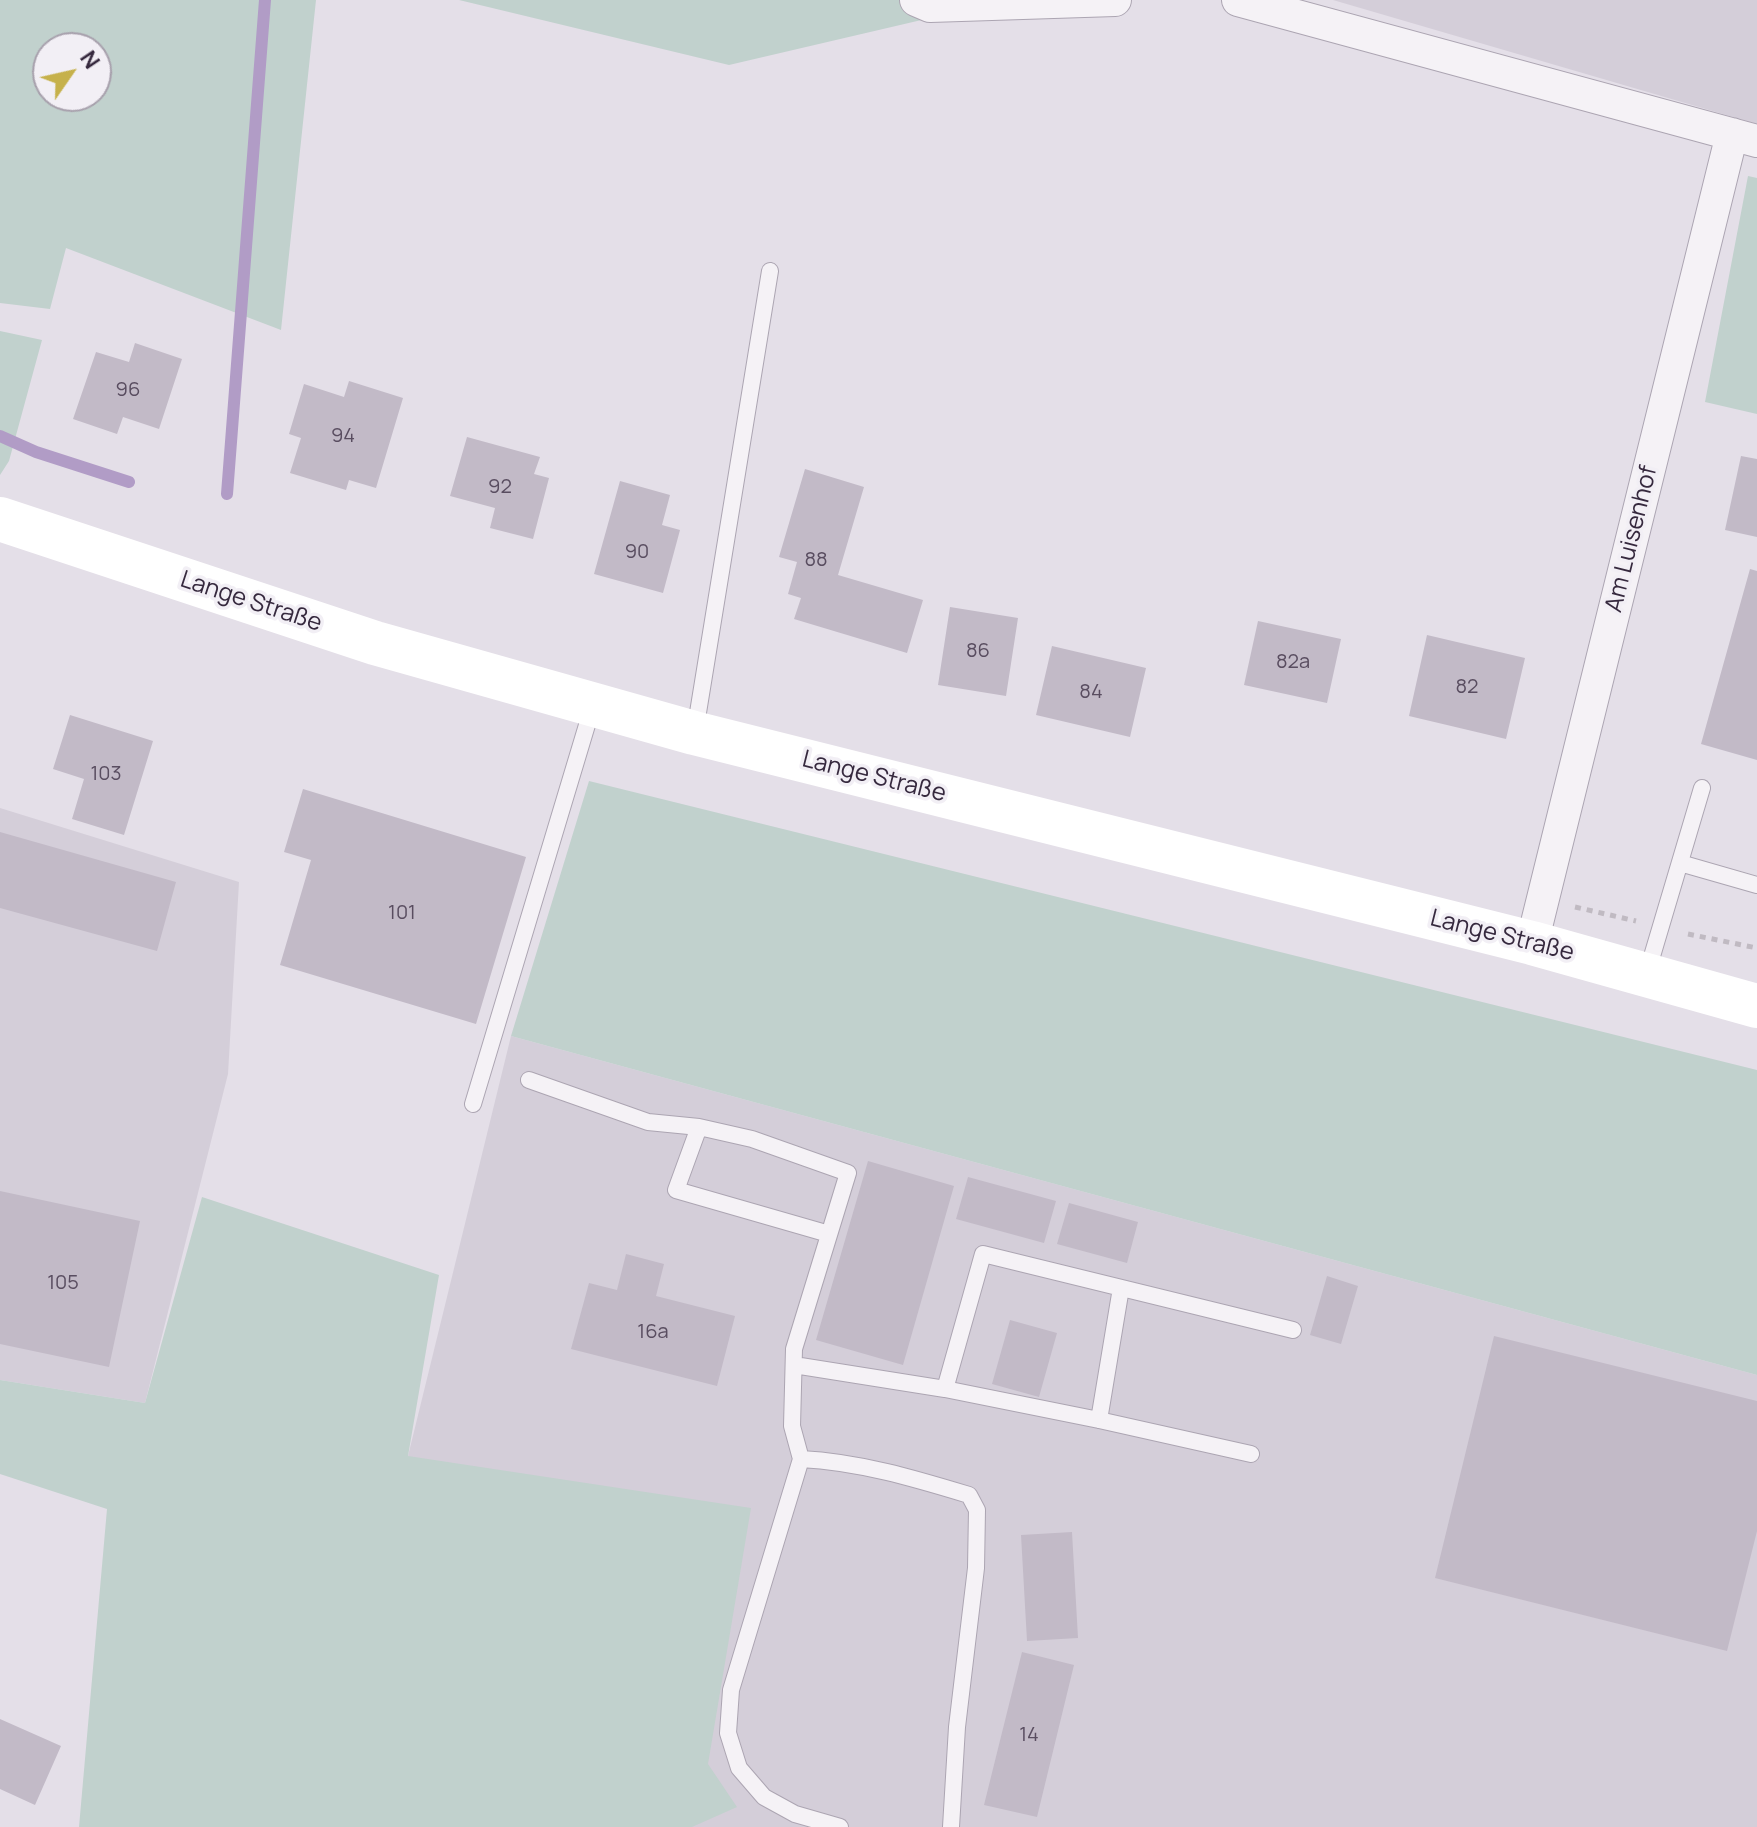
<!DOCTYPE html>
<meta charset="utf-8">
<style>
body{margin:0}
#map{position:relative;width:1757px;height:1827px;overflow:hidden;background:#e4dfe8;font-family:Manrope,sans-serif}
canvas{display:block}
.north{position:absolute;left:32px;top:32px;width:80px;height:80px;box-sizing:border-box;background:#f2eff5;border:2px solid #a7a0ac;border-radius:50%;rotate:56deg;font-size:22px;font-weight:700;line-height:32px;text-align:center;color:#36293e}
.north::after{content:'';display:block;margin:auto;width:28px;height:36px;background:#c6b14b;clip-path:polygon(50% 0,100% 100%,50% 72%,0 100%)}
</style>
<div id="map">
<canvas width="1757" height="1827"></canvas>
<div class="north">N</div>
</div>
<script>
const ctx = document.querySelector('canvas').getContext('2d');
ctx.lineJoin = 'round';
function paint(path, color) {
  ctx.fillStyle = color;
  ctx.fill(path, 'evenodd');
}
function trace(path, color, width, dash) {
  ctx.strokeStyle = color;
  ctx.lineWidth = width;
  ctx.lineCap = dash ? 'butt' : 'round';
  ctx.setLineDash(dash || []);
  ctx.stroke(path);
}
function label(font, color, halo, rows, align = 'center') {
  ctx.font = font + ' Manrope,sans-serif';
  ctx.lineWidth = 7;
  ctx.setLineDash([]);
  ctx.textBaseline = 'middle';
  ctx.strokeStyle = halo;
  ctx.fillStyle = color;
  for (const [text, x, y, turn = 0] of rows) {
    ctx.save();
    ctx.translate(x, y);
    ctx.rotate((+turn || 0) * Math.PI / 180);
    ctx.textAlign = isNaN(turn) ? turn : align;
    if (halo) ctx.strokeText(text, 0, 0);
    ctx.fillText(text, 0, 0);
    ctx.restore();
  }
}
paint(new Path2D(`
 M1333,0H1757V124Z
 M0,808L239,882L228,1074L145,1403L0,1380Z
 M511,1036L1757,1375V1827H641L408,1456Z`), '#d4ced9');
paint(new Path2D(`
 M0,0H316L281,330L66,248L50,309L0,303ZM48,48H96V96H48Z
 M459,0H1007L729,65Z
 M1748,176L1757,178V414L1705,402Z
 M0,331L42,340L9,461L0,475Z
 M589,781L1757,1070V1375L511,1036Z
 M202,1197L439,1275L408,1456L751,1508L708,1764L737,1807L692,1827H79L107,1509L0,1474V1380L145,1403Z`), '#c1d1cd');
trace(new Path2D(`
 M0,436L36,452L129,482
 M227,494L265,0`), '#b19cc6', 12);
paint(new Path2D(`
 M135,343L182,359L159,429L123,417L117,434L73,419L96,352L129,362Z
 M349,381L403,398L376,488L349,480L346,490L290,473L301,438L289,434L304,384L344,397Z
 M467,437L540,457L534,474L549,478L533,539L490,528L495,508L450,496Z
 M1741,456L1757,459V537L1725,530Z
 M805,469L864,487L838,575L923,600L907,653L794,619L801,598L788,594L797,562L779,557Z
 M620,481L670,495L662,525L680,530L663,593L594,574Z
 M1750,569L1757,571V760L1701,744Z
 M950,607L1018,618L1006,696L938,685Z
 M1258,621L1341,639L1327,703L1244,685Z
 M1427,635L1525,658L1506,739L1409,716Z
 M1052,646L1146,668L1130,737L1036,715Z
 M70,715L153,741L124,835L72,819L84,779L53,769Z
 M303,789L526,857L476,1024L280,965L311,860L284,852Z
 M0,832L176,882L157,951L0,908Z
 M868,1161L954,1186L903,1365L816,1340Z
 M968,1177L1056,1201L1044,1243L956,1219Z
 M0,1191L140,1221L109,1367L0,1344Z
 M1069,1203L1138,1222L1127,1263L1057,1244Z
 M626,1254L664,1264L656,1296L735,1316L717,1386L571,1349L589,1283L617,1290Z
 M1327,1276L1358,1286L1341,1344L1310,1335Z
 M1010,1320L1057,1333L1039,1397L992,1384Z
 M1494,1336L1757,1401V1531L1727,1651L1435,1578Z
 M1072,1532L1078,1638L1027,1641L1021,1535Z
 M1022,1652L1074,1665L1037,1817L984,1805Z
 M0,1719L61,1746L35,1805L0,1789Z`), '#c2bac7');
const lane = new Path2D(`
 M695,731L770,271
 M1680,863L1757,885
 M1647,973L1702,788
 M529,1080L648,1122L699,1127L752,1139L848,1173L794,1349L792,1426L801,1459L731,1690L728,1733L739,1768L764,1797L795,1814L840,1827
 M473,1104L593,705
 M699,1127L676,1190L829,1234
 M794,1365L945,1389L1099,1420L1251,1454
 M945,1389L983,1254L1293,1330
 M1099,1420L1121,1288
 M801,1459C859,1462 913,1478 969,1495L977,1510L976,1568L957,1727L951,1827`);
const street = new Path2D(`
 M916,0L930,6L1115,0
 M1238,0L1757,141
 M1532,943L1732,134`);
trace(lane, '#aca5b2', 18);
trace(street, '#aca5b2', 34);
trace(new Path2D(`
 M1575,907L1636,921
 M1688,934L1757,948`), '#c0bac2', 5, [6, 6]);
trace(lane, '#f5f2f6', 16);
trace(street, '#f5f2f6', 32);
trace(new Path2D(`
 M0,519L375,643L694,733L1532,943L1757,1006`), '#fff', 44);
label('20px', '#594d60', null, [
 ["96",128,390],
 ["94",343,436],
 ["92",500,487],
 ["90",637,552],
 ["88",816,560],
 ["86",978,651],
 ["82a",1293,662],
 ["82",1467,687],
 ["84",1091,692],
 ["103",106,774],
 ["101",402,913],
 ["105",63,1283],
 ["16a",653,1332],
 ["14",1029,1735]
]);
label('24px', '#36293e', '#f2eff5', [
 ["Am Luisenhof",1632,539,-76],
 ["Lange Straße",251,602,18],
 ["Lange Straße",874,777,14],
 ["Lange Straße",1502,936,14]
]);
</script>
